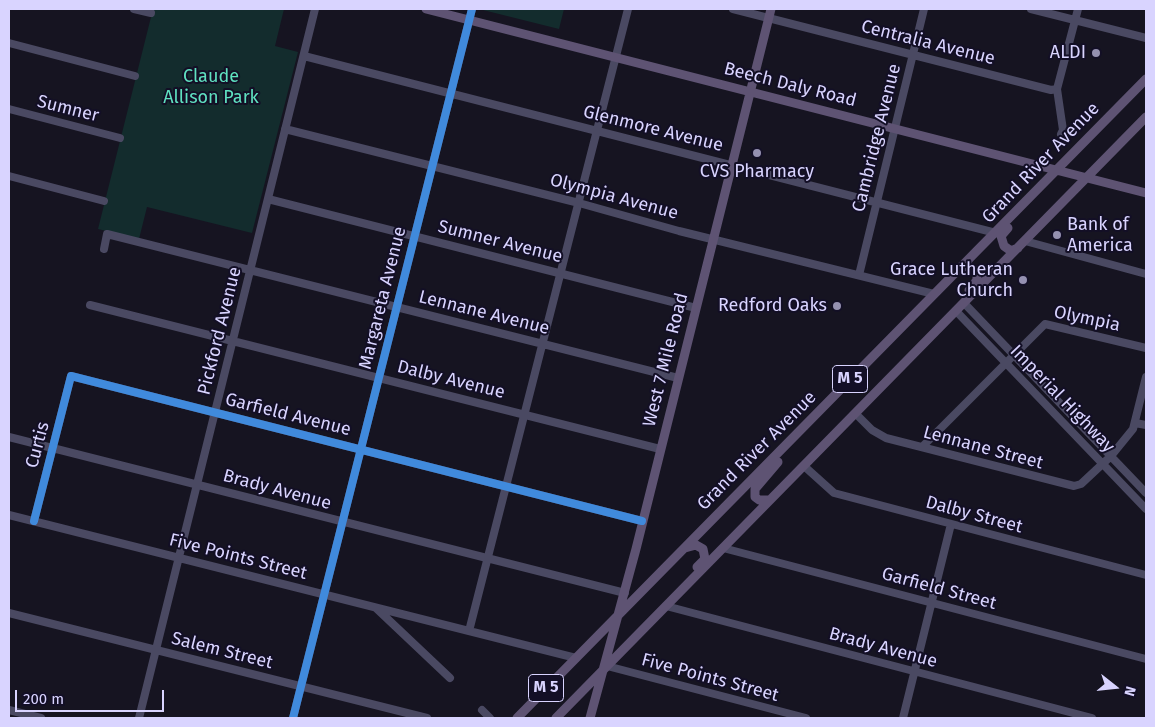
<!DOCTYPE html>
<style>
body{margin:0}
#map{position:relative;width:1155px;height:727px;overflow:hidden;background:#161421;font-family:"Fira Sans",sans-serif}
canvas{display:block}
.frame{position:absolute;inset:0;border:10px solid #d9d4ff;pointer-events:none}
.north{position:absolute;left:1090px;top:662px;width:50px;height:50px;-webkit-text-stroke:4px #130f26;paint-order:stroke;rotate:106deg;font-size:14px;font-weight:700;line-height:20px;text-align:center;color:#d9d4ff}
.north::after{content:'';display:block;margin:auto;width:18px;height:22px;background:#d9d4ff;clip-path:polygon(50% 0,100% 100%,50% 72%,0 100%)}
.scale{position:absolute;left:15px;top:690px;width:149px;height:22px;box-sizing:border-box;border:2px solid #d9d4ff;border-top:0;padding-left:6px;font-size:15px;line-height:18px;white-space:nowrap;color:#d9d4ff;-webkit-text-stroke:4px #130f26;paint-order:stroke}
</style>
<div id="map">
<canvas width="1155" height="727"></canvas>
<div class="frame"></div>
<div class="north">N</div>
<div class="scale">200 m</div>
</div>
<script>
const ctx = document.querySelector('canvas').getContext('2d');
ctx.lineJoin = 'round';
function paint(path, color) {
  ctx.fillStyle = color;
  ctx.fill(path, 'evenodd');
}
function trace(path, color, width, dash) {
  ctx.strokeStyle = color;
  ctx.lineWidth = width;
  ctx.lineCap = dash ? 'butt' : 'round';
  ctx.setLineDash(dash || []);
  ctx.stroke(path);
}
function label(font, color, halo, rows, align = 'center') {
  ctx.font = font + ' "Fira Sans",sans-serif';
  ctx.lineWidth = 4;
  ctx.setLineDash([]);
  ctx.textBaseline = 'middle';
  ctx.strokeStyle = halo;
  ctx.fillStyle = color;
  for (const [text, x, y, turn = 0] of rows) {
    ctx.save();
    ctx.translate(x, y);
    ctx.rotate((+turn || 0) * Math.PI / 180);
    ctx.textAlign = isNaN(turn) ? turn : align;
    if (halo) ctx.strokeText(text, 0, 0);
    ctx.fillText(text, 0, 0);
    ctx.restore();
  }
}
paint(new Path2D(`
 M153,9H284L275,46L298,52L252,233L147,207L139,239L98,229Z
 M479,9H564L559,29Z`), '#132c2d');
trace(new Path2D(`
 M134,9L151,13
 M733,9L1051,90L1057,89
 M1031,9L1146,38
 M9,43L135,76
 M304,56L996,233
 M9,109L120,138
 M285,129L579,203L679,231L934,294
 M1061,134L1063,130L1057,89L1078,9
 M9,176L104,201
 M268,199L696,308
 M1025,241L1146,274
 M104,249L107,234L678,378
 M859,275L924,9
 M964,303L1146,493
 M90,305L660,449
 M956,311L1146,509
 M856,414L872,430L886,438L1074,486L1081,484L1111,456L1133,429L1146,377
 M1135,423L1146,425
 M9,437L625,593
 M922,447L1045,324L1146,348
 M804,466L834,493L1146,575
 M9,515L576,658
 M34,521L71,376L642,521
 M723,548L1146,659
 M666,606L1092,718
 M376,608L450,678
 M9,613L427,718
 M469,631L628,9
 M607,666L806,718
 M9,710L41,718
 M482,710L490,718
 M139,718L315,9
 M293,718L472,9
 M903,718L951,524`), '#4a4962', 8);
trace(new Path2D(`
 M426,9L1146,193
 M1008,228L1001,236L1004,246L1011,251L1018,248
 M960,268L970,267L977,272V280L969,290
 M770,500H759L755,497V489L778,462
 M685,548L696,545L703,549L705,559L697,567
 M517,718L1146,79
 M556,718L1146,117
 M590,718L636,549L771,9`), '#5e5373', 9);
trace(new Path2D(`
 M34,521L71,376L642,521
 M293,718L472,9`), '#408adc', 8);
for (const [x, y, r, color] of [
 [1096,53,5,"#9591b1"],
 [757,153,5,"#9591b1"],
 [1057,235,5,"#9591b1"],
 [1023,280,5,"#9591b1"],
 [837,306,5,"#9591b1"]
]) {
  const dot = new Path2D();
  dot.arc(x, y, r, 0, 2 * Math.PI);
  ctx.fillStyle = color;
  ctx.fill(dot);
  trace(dot, '#130f26', 2);
}
for (const [x, y, w] of [
 [850,379,35],
 [546,688,35]
]) {
  const box = new Path2D();
  box.roundRect(x - w / 2, y - 13.5, w, 27, 4);
  ctx.fillStyle = '#130f26';
  ctx.fill(box);
  trace(box, '#d9d4ff', 1);
}
label('bold 16px', '#d9d4ff', null, [
 ["M 5",850,379],
 ["M 5",546,688]
]);
label('18px', '#d9d4ff', '#130f26', [
 ["Centralia Avenue",928,43,14],
 ["Beech Daly Road",790,85,14],
 ["Sumner",68,109,14],
 ["Glenmore Avenue",653,129,14],
 ["Cambridge Avenue",877,138,-76],
 ["Grand River Avenue",1041,163,-46],
 ["Olympia Avenue",614,197,15],
 ["Sumner Avenue",500,242,14],
 ["Margareta Avenue",383,298,-76],
 ["Lennane Avenue",484,313,14],
 ["Olympia",1087,319,12],
 ["Pickford Avenue",220,331,-76],
 ["West 7 Mile Road",666,360,-76],
 ["Dalby Avenue",451,380,14],
 ["Imperial Highway",1062,399,46],
 ["Garfield Avenue",288,415,14],
 ["Curtis",38,445,-75],
 ["Lennane Street",983,448,15],
 ["Grand River Avenue",757,451,-45],
 ["Brady Avenue",277,490,15],
 ["Dalby Street",974,515,15],
 ["Five Points Street",238,557,14],
 ["Garfield Street",939,589,15],
 ["Brady Avenue",883,648,15],
 ["Salem Street",222,651,14],
 ["Five Points Street",710,678,15]
]);
label('18px', '#d9d4ff', '#130f26', [
 ["ALDI",1086,53],
 ["CVS Pharmacy",757,172,"center"],
 ["Bank of",1067,225,"left"],
 ["America",1067,246,"left"],
 ["Grace Lutheran",1013,270],
 ["Church",1013,291],
 ["Redford Oaks",827,306]
], 'right');
label('18px', '#5fe0c0', '#130f26', [
 ["Claude",211,77],
 ["Allison Park",211,98]
]);
</script>
